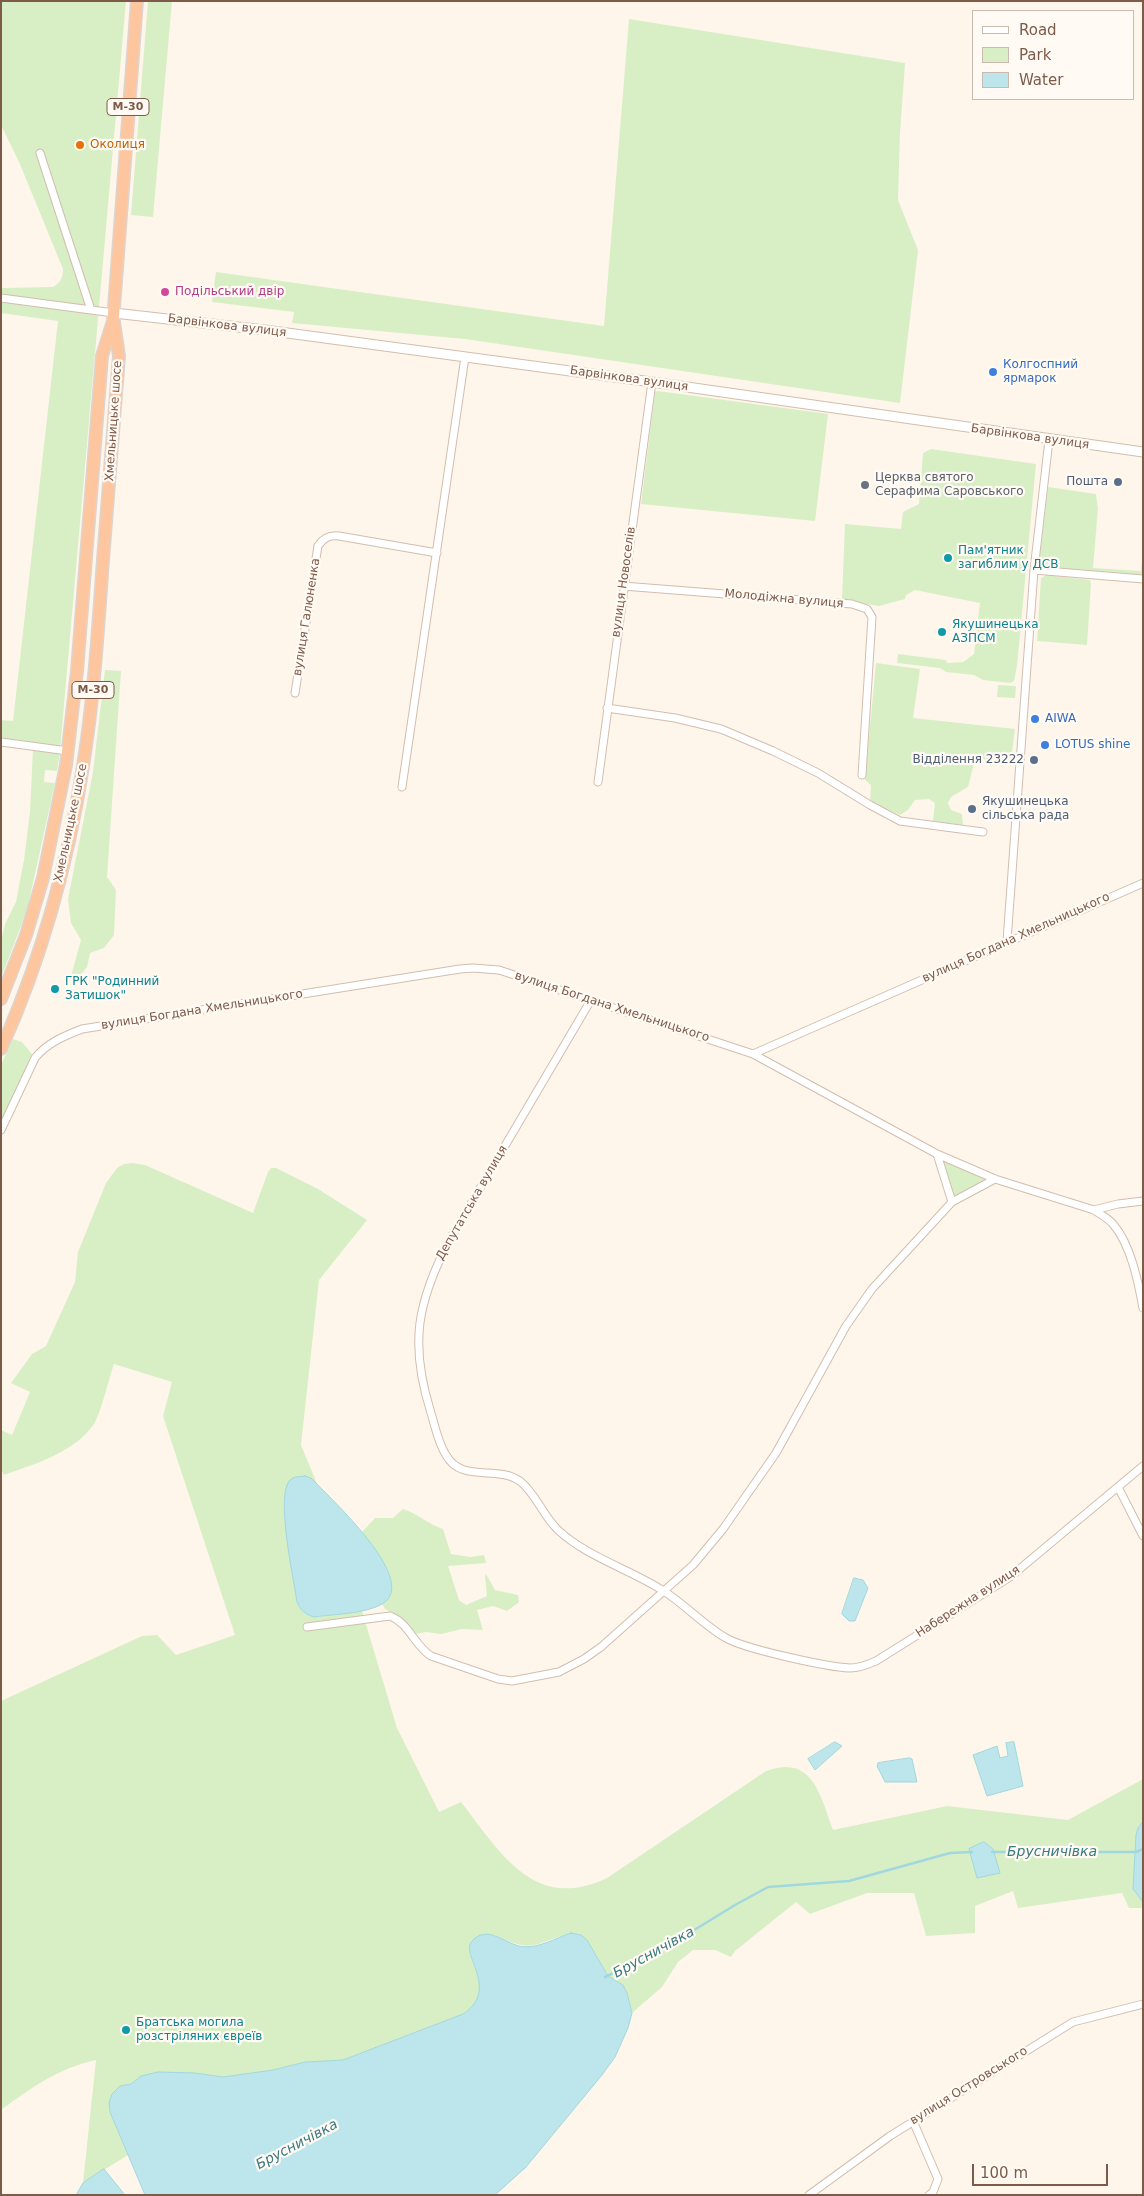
<!DOCTYPE html>
<meta charset="utf-8">
<style>
body{margin:0}
#map{position:relative;width:1144px;height:2196px;overflow:hidden;background:#fef6eb;font-family:"DejaVu Sans",sans-serif}
canvas{display:block}
.frame{position:absolute;inset:0;border:2px solid #7e5a49;pointer-events:none}
.legend{position:absolute;left:972px;top:10px;width:162px;height:90px;box-sizing:border-box;background:#fffaf3;border:1px solid #cbbaaf;margin:0;padding:6px 9px;list-style:none;font-size:15px;color:#7e5a49}
.legend li{display:flex;align-items:center;gap:10px;height:25px}
.legend b{width:25px;border:1px solid #cbbaaf}
.scale{position:absolute;left:972px;top:2164px;width:136px;height:22px;box-sizing:border-box;border:2px solid #7e5a49;border-top:0;padding-left:6px;font-size:15px;line-height:18px;white-space:nowrap;color:#7e5a49;-webkit-text-stroke:4px #fffaf3;paint-order:stroke}
</style>
<div id="map">
<canvas width="1144" height="2196"></canvas>
<div class="frame"></div>
<ul class="legend">
<li><b style="height:6px;background:#fff"></b>Road</li>
<li><b style="height:14px;background:#d8efc6"></b>Park</li>
<li><b style="height:14px;background:#bce6eb"></b>Water</li>
</ul>
<div class="scale">100 m</div>
</div>
<script>
const ctx = document.querySelector('canvas').getContext('2d');
ctx.lineJoin = 'round';
function paint(path, color) {
  ctx.fillStyle = color;
  ctx.fill(path, 'evenodd');
}
function trace(path, color, width, dash) {
  ctx.strokeStyle = color;
  ctx.lineWidth = width;
  ctx.lineCap = dash ? 'butt' : 'round';
  ctx.setLineDash(dash || []);
  ctx.stroke(path);
}
function label(font, color, halo, rows, align = 'center') {
  ctx.font = font + ' "DejaVu Sans",sans-serif';
  ctx.lineWidth = 4.5;
  ctx.setLineDash([]);
  ctx.textBaseline = 'middle';
  ctx.strokeStyle = halo;
  ctx.fillStyle = color;
  for (const [text, x, y, turn = 0] of rows) {
    ctx.save();
    ctx.translate(x, y);
    ctx.rotate((+turn || 0) * Math.PI / 180);
    ctx.textAlign = isNaN(turn) ? turn : align;
    if (halo) ctx.strokeText(text, 0, 0);
    ctx.fillText(text, 0, 0);
    ctx.restore();
  }
}
paint(new Path2D(`
 M1,1H126L60,750L1,742V720L13,721L58,321L1,313V288L53,287C61,282 63,278 63,269L19,162L1,125Z
 M148,1H172L153,217L131,215Z
 M629,19L905,63L900,133L898,200L918,250L900,403L465,339L292,323L294,312L212,302L216,272L604,326Z
 M658,391L828,414L815,521L641,504L655,392Z
 M931,449L1036,464L1017,666L1014,681L1010,683L983,680L974,675L946,672L940,668L897,663L898,654L946,660L947,663L963,662L974,654L980,603L915,590L906,595L905,599L879,606L842,600L845,524L901,529L903,512L919,504L923,453Z
 M1048,487L1096,494L1098,509L1093,568L1141,571L1143,549V576L1041,568L1039,563Z
 M1046,575L1090,580L1091,584L1087,645L1037,641L1041,578Z
 M876,663L920,669L913,718L1015,729L1011,760L975,759L968,787L951,797L948,803L951,810L962,814L963,825L933,821L935,803L929,799L915,800L908,810L900,815L870,802L871,785L865,780Z
 M105,670L121,671L107,877L116,890L114,935L104,948L90,953L87,967L77,979L71,976L81,940L71,923L68,899L93,772Z
 M998,685L1016,686L1015,698L997,697Z
 M33,749L60,753L57,771L45,770L44,782L55,783L27,910L1,978V941L5,924L16,902L24,860L30,812Z
 M13,1039L22,1042L35,1058L1,1130V1065Z
 M937,1154L995,1179L952,1202Z
 M132,1163L145,1165L253,1213L268,1172L271,1168H276L318,1189L367,1220L319,1280L301,1445L318,1486L310,1482L284,1497V1515L297,1602C301,1611 305,1614 314,1617L362,1611L397,1728L439,1812L461,1802C500,1852 534,1913 607,1878L766,1771C813,1754 820,1795 833,1830L947,1806L1068,1820L1143,1779V1908H1129L1122,1893L1018,1908L1013,1891L975,1906V1933L926,1936L914,1893H867L810,1914L796,1902L735,1951L731,1957L715,1950H693L678,1962L662,1987L632,2013L627,1993L623,1985L608,1976L587,1940L571,1933C532,1944 535,1954 494,1935L471,1941C463,1965 500,1989 463,2014L343,2060L305,2062L273,2070L223,2077L195,2073L141,2076L131,2084L120,2086L112,2094L109,2103L110,2112L128,2155L83,2183L96,2060C59,2068 31,2088 1,2110V1701L142,1636L157,1635L176,1655L235,1635L163,1416L172,1382L114,1364C109,1378 101,1413 94,1424C75,1452 35,1464 4,1475L1,1469V1430L12,1435L30,1392L11,1383L32,1354L46,1346L75,1282L78,1252L106,1183L117,1168L124,1164Z
 M403,1509C418,1514 428,1524 443,1529L451,1554L470,1557L484,1555L486,1563L448,1566L459,1600L466,1605L487,1596L485,1576L486,1574L495,1590L518,1595L519,1602L507,1611L493,1606L477,1610L483,1630L462,1629L441,1634L426,1632L415,1634L402,1618L385,1609L382,1604L388,1599L389,1573L362,1532L375,1518H393Z`), '#d8efc6');
const water = new Path2D(`
 M305,1476L311,1478C329,1497 410,1571 388,1599C376,1614 332,1614 314,1617C305,1614 301,1611 297,1602C294,1580 275,1495 290,1480C295,1476 299,1477 305,1476Z
 M854,1578L863,1580L868,1588L855,1621H849L842,1614Z
 M835,1742L842,1746L815,1770L808,1759Z
 M1014,1742L1023,1786L987,1796L973,1755L997,1746L1000,1758L1008,1756L1006,1743Z
 M910,1758L912,1759L917,1782H885L877,1766L878,1763Z
 M1143,1822V1902L1133,1889L1136,1835L1138,1828Z
 M984,1842L993,1849L1000,1873L977,1878L969,1849Z
 M571,1933L581,1935L587,1940L608,1976L623,1985L627,1993L632,2013L628,2028L615,2057L602,2075L526,2167L495,2195H145L110,2112L109,2103L112,2094L120,2086L131,2084L141,2076L158,2072L195,2073L223,2077L273,2070L305,2062L343,2060L463,2014C501,1989 459,1954 472,1941C487,1925 503,1942 519,1946C537,1950 555,1938 571,1933Z
 M104,2169L125,2195H76L83,2183Z`);
paint(water, '#bce6eb');
trace(water, '#a1d7de', 1);
trace(new Path2D(`
 M992,1852H1136L1143,1849
 M605,1977L665,1948L735,1905L768,1887L849,1881L950,1853L972,1852`), '#a1d7de', 2.5);
const minor = new Path2D(`
 M40,153L91,310
 M1,298L114,313
 M1034,570L1143,579
 M623,586L852,604L867,609L872,617L862,775
 M295,693L318,546C323,538 329,535 339,536L437,553
 M607,708L675,718L721,729L773,751L818,773L870,805L900,821L983,832
 M1,742L68,751
 M598,782L652,382
 M402,787L465,357
 M1007,941L1034,570L1049,440
 M591,1000L450,1239C417,1302 409,1344 431,1413C435,1426 438,1443 446,1455C462,1484 498,1464 521,1482C536,1494 543,1516 558,1530C587,1557 629,1569 662,1590C685,1604 703,1625 726,1638C745,1649 827,1667 850,1668C859,1668 867,1665 876,1661L1010,1577L1143,1466
 M753,1054L937,1154L995,1179L1094,1210C1100,1214 1108,1218 1113,1224C1131,1245 1138,1281 1143,1308
 M1,1130L35,1058C47,1043 64,1036 82,1029L460,969L473,968L499,970L753,1054L1143,883
 M937,1154L952,1202
 M1094,1210L1118,1204L1143,1201
 M1118,1487L1143,1536
 M307,1627L390,1616C409,1623 414,1645 431,1656L498,1679L512,1681L559,1672L584,1659L601,1647L693,1565L723,1529L776,1453L846,1326L872,1289L952,1202L995,1179
 M913,2121L938,2179L933,2192L929,2195
 M809,2195L890,2136L1073,2022L1143,2004`);
const tertiary = new Path2D(`
 M114,313L265,330L652,382L1143,452`);
const trunk = new Path2D(`
 M1,999L26,935L43,878L66,765L77,671L102,356L113,321L137,1
 M1,1049C41,960 68,863 83,766C94,698 98,629 103,560C108,492 114,424 119,356L114,322`);
trace(minor, '#d3bdae', 9);
trace(tertiary, '#d3bdae', 11);
trace(trunk, '#ddd4d0', 14);
trace(minor, '#fff', 7);
trace(tertiary, '#fff', 9);
trace(trunk, '#fec69e', 11);
for (const [x, y, r, color] of [
 [80,145,5,"#e8710a"],
 [165,292,5,"#d1479c"],
 [993,372,5,"#3f7fe0"],
 [1118,482,5,"#5c6f8a"],
 [865,485,5,"#6b7280"],
 [948,558,5,"#0f9aa8"],
 [942,632,5,"#0f9aa8"],
 [1035,719,5,"#3f7fe0"],
 [1045,745,5,"#3f7fe0"],
 [1034,760,5,"#5c6f8a"],
 [972,809,5,"#5c6f8a"],
 [55,989,5,"#0f9aa8"],
 [126,2030,5,"#0f9aa8"]
]) {
  const dot = new Path2D();
  dot.arc(x, y, r, 0, 2 * Math.PI);
  ctx.fillStyle = color;
  ctx.fill(dot);
  trace(dot, '#fffaf3', 2);
}
for (const [x, y, w] of [
 [128,107,42],
 [93,690,42]
]) {
  const box = new Path2D();
  box.roundRect(x - w / 2, y - 8.5, w, 17, 4);
  ctx.fillStyle = '#fffaf3';
  ctx.fill(box);
  trace(box, '#7e5a49', 1);
}
label('bold 11px', '#7e5a49', null, [
 ["М-30",128,107],
 ["М-30",93,690]
]);
label('12px', '#c56008', '#fffaf3', [
 ["Околиця",90,145]
], 'left');
label('12px', '#b23c85', '#fffaf3', [
 ["Подільський двір",175,292]
], 'left');
label('12px', '#7e5a49', '#fffaf3', [
 ["Барвінкова вулиця",227,326,7],
 ["Барвінкова вулиця",629,379,8],
 ["Хмельницьке шосе",114,421,-86],
 ["Барвінкова вулиця",1030,437,8],
 ["вулиця Новоселів",624,582,-82],
 ["Молодіжна вулиця",784,599,5],
 ["вулиця Галюненка",307,617,-81],
 ["Хмельницьке шосе",71,823,-78],
 ["вулиця Богдана Хмельницького",1016,938,-24],
 ["вулиця Богдана Хмельницького",612,1007,18],
 ["вулиця Богдана Хмельницького",202,1010,-9],
 ["Депутатська вулиця",472,1203,-60],
 ["Набережна вулиця",968,1602,-33],
 ["вулиця Островського",969,2086,-32]
]);
label('12px', '#366cbe', '#fffaf3', [
 ["Колгоспний",1003,365],
 ["ярмарок",1003,379],
 ["AIWA",1045,719],
 ["LOTUS shine",1055,745]
], 'left');
label('12px', '#5b616d', '#fffaf3', [
 ["Церква святого",875,478],
 ["Серафима Саровського",875,492]
], 'left');
label('12px', '#4e5e75', '#fffaf3', [
 ["Пошта",1108,482],
 ["Відділення 23222",1024,760],
 ["Якушинецька",982,802,"left"],
 ["сільська рада",982,816,"left"]
], 'right');
label('12px', '#0d838f', '#fffaf3', [
 ["Пам'ятник",958,551],
 ["загиблим у ДСВ",958,565],
 ["Якушинецька",952,625],
 ["АЗПСМ",952,639],
 ["ГРК \"Родинний",65,982],
 ["Затишок\"",65,996],
 ["Братська могила",136,2023],
 ["розстріляних євреїв",136,2037]
], 'left');
label('italic 14px', '#3a7a84', '#fffaf3', [
 ["Брусничівка",1052,1852],
 ["Брусничівка",654,1953,-29],
 ["Брусничівка",297,2145,-28]
]);
</script>
